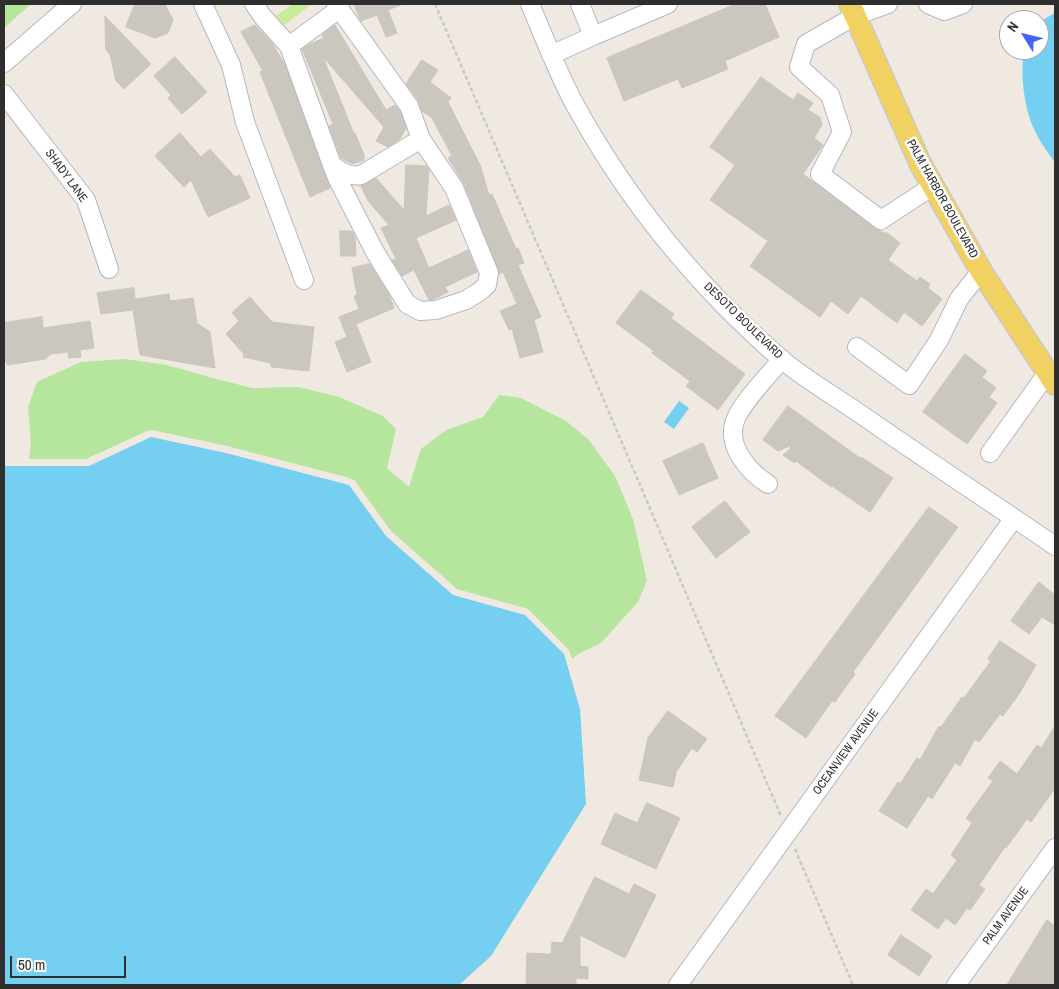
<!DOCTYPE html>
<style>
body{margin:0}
#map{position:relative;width:1059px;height:989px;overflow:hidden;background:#efe9e1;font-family:"Archivo Narrow",sans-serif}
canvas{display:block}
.frame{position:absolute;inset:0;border:5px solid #2e2e2e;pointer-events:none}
.north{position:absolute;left:999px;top:10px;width:50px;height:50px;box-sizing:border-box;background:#fff;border:1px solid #ababab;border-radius:50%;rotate:306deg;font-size:14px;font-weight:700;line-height:20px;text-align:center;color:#2e2e2e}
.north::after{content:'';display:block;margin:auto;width:18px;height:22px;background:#4264fb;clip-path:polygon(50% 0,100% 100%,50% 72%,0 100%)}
.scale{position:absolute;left:10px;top:956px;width:116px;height:22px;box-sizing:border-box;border:2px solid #2e2e2e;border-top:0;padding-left:6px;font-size:15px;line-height:18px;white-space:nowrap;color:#2e2e2e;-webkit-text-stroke:4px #fff;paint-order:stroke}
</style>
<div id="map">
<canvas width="1059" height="989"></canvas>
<div class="frame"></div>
<div class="north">N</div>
<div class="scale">50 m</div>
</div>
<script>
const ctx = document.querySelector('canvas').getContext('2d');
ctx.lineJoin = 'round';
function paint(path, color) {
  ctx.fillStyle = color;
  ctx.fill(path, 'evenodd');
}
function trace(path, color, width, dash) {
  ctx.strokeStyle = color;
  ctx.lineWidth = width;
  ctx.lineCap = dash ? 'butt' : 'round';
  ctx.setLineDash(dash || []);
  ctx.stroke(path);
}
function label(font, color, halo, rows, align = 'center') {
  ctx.font = font + ' "Archivo Narrow",sans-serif';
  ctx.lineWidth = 5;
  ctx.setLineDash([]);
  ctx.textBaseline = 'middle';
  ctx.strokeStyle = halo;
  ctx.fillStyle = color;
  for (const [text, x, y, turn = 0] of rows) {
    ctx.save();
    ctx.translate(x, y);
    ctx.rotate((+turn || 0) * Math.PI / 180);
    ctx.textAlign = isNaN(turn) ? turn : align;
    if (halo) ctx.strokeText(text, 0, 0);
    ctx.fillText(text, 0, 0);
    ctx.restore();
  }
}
paint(new Path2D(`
 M4,4H31L4,28Z
 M125,359L167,365L213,378L252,388L298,387L339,397L383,416L396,429L387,468L409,487L421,449L446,430L483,417L499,395L521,398L566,421L589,440L615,476L633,519L647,581L638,602L601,643L578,654L572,659L569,650L528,609L457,589L391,531L355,481L350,478L227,446L152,430L147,431L86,459H29L31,442L28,407L37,382L81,362Z`), '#b6e59e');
paint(new Path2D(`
 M293,4H312L283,26L276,16Z`), '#c9ec9a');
paint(new Path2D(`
 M1055,13V163C1049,153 1041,144 1036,133C1024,112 1020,74 1024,50H1039V22Z
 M679,401L689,408L674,429L664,422Z
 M151,437L226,453L349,485L386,536L453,595L525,615L564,654L580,709L586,804L491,956L459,985H4V466H89Z`), '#75cff0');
const building = new Path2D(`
 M135,4H165L173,20L168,33L155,38L126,27Z
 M354,4H403L388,10L397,33L386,37L377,15L361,21Z
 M736,4H765L779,37L725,61L728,69L682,88L678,79L624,101L607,58Z
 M105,16L151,64L124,89L116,81L110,54L106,50Z
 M255,25L272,43L285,65L330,188L310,197L260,72L263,71L241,32Z
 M335,25L386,110L395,105L400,111L406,128L400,139L388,147L376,141L384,127L323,57L354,134L355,133L364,155V160L352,164L341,158L329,126L333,124L302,49L310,44L324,38L322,35Z
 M175,57L207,92L182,114L168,98L171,95L154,76Z
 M422,60L438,70L430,82L451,98L448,102L480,165L489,195L492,194L516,249L518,248L524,263L518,265L541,317L534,320L543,352L520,358L512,329L509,330L500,311L517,304L503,272L499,274L464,184L448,158L452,156L432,118L422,111L418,100L406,84Z
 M761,77L793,100L798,93L813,103L808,110L820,117L822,125L814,138L823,145L803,174L875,228L886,234V232L900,243L888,260L917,281L920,277L930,284L928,288L942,299L922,326L904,312L897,323L861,296L848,314L831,301L820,317L750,266L768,241L710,200L735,165L710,147Z
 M180,133L201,157L210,149L235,177L240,175L250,198L208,217L191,180L184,187L155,156Z
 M406,165L427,166L429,170L426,216L449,205L456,220L416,238L429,268L468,250L477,272L445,287L448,292L432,300H429L414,270L402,276L392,260L396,259L381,228L389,225L368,201L361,186L376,178L404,210Z
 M340,231H352L355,237L356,256H341Z
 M370,264L389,295L394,308L356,324L371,362L347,372L335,342L347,337L339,317L359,309L354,296L357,295L352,268Z
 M134,288L135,299L169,294L170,301L193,298L197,323L210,332L215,368L140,355L133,310L101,314L97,293Z
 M641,290L674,314L671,318L745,374L718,410L686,386L690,381L652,353L654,351L616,323Z
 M250,297L272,322L314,327L309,371L271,367V363L243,357L244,354L226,334L239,321L232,313Z
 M42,317L43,328L90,321L94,348L80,350L81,357L69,358L68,352L51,354L45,359L8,365L4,360V323Z
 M965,354L987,371L982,377L996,388L989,397L997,403L967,444L923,412Z
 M788,406L860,458L861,457L893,478L870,512L832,486L831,487L796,461L794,463L783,455L791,448L790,446L778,451L763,440Z
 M703,443L718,478L679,495L663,461Z
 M725,501L750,532L716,558L692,527Z
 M929,507L958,527L853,672L855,674L835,702L832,701L806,738L775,716Z
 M1039,582L1055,595V625L1042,617L1029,634L1011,621Z
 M1000,641L1036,665L1019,694L1003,716L1000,714L979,742L975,739L960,766L955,763L932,799L928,796L907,828L879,811L898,782L900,784L917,758L920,760L939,726L941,727L962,697L964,698L991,661L988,659Z
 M668,711L707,739L697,752L692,748L676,772L673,787L639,780L648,738Z
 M1055,726V788L1031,822L1027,819L1006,848L1005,847L979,885L985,889L970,910L967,908L955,925L946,918L938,929L911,910L926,889L933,894L957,860L951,855L972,823L966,818L993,781L988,778L1000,761L1017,774L1037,745L1041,748Z
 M647,803L680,818L656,869L601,844L615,813L637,823Z
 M595,877L629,894L634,884L656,895L625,958L580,935V966L588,967V979L576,978V985H526L527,953L551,954L552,942L562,943Z
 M1047,920L1055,926V985H1007Z
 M901,935L932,956L919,976L888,955Z`);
paint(building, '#cbc7bf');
trace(building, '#cbc5ba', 1);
const minor = new Path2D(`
 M203,4L231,65L245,122L304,280
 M254,4L263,17L289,46L332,165C342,172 348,177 361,175L421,139
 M530,4C544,37 557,71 574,103C627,200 696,285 780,358C803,378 831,394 856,411C922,457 989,501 1055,546
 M888,4L855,16L806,44L799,67L830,95L842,132L820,174L881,220L933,186
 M928,4L944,11L963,4
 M593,36L668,4
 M289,46L339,9
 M551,55L593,36L580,4
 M4,63L72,4
 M4,94L86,200L109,269
 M332,165L338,180L375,252L407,304L420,311L436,310L466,300L479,292L487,285L489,273L454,188L421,139L409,106L336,4
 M857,347L909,385L939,340L959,299L981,271
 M990,453L1048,372
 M768,484C749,472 728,448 734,424C738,406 769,375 782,359
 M678,985L1014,518
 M956,985L1055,848`);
const major = new Path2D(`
 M850,4L920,163L981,271L1055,384`);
trace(minor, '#b4b7c1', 20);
trace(major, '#c9c9c9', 24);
trace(new Path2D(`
 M435,4L781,816
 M795,849L853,985`), '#c9c9c9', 2.5, [4, 2.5]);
trace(minor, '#fff', 18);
trace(major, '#f2d163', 21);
label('12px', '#2e2e2e', '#fff', [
 ["SHADY LANE",66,176,54],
 ["PALM HARBOR BOULEVARD",942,199,61],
 ["DESOTO BOULEVARD",743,321,44],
 ["OCEANVIEW AVENUE",846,752,-54],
 ["PALM AVENUE",1006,916,-54]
]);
</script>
